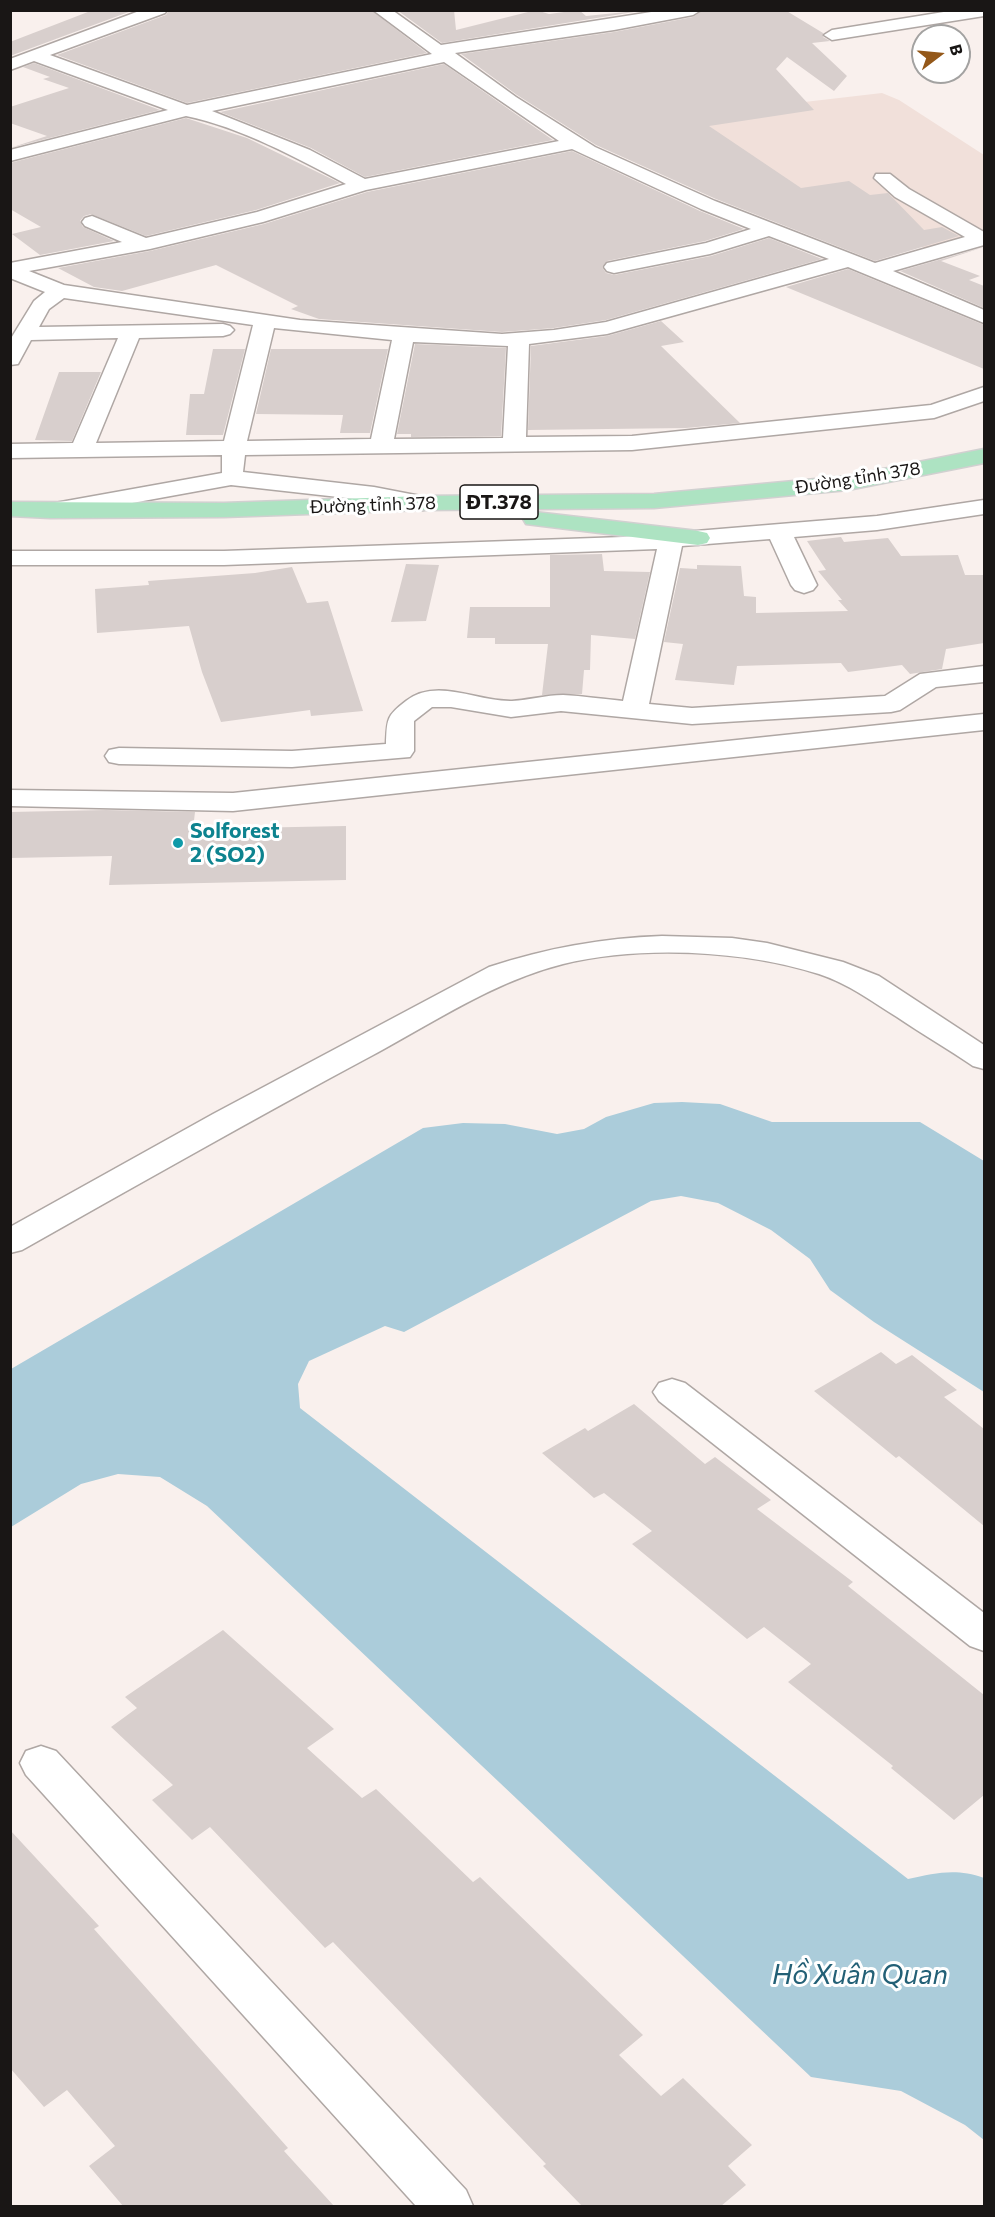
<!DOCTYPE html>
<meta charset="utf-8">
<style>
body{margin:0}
#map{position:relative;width:995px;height:2217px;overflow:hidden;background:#f9f0ed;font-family:Commissioner,sans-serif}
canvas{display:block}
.frame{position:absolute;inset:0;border:12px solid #191615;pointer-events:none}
.north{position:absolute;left:911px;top:24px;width:60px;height:60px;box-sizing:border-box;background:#fff;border:2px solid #a3a2a1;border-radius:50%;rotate:74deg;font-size:16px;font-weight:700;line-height:24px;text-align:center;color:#191615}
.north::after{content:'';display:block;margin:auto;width:21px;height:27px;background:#945819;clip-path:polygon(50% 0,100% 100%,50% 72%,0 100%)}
</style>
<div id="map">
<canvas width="995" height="2217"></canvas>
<div class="frame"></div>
<div class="north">B</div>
</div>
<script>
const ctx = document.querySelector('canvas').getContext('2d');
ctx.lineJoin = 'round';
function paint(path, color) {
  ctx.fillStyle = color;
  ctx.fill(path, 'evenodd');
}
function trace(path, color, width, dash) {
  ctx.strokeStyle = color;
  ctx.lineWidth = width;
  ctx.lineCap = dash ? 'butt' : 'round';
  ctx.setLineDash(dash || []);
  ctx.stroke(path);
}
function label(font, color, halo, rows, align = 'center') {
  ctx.font = font + ' Commissioner,sans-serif';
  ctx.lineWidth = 6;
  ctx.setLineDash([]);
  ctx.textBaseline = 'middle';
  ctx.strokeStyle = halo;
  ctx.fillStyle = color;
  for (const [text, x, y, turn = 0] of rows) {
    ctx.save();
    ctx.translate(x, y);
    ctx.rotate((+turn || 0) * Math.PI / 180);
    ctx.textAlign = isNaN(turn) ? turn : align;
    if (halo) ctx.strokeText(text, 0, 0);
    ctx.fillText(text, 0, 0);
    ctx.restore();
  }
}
paint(new Path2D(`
 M882,93L899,100L984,155V233L924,248L854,212L820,215L658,119Z`), '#f1e0da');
paint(new Path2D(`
 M682,1102L720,1104L772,1122H920L984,1161V1392L874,1322L830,1290L810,1259L771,1230L718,1203L681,1196L651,1201L404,1332L385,1326L309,1361L298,1384L300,1408L908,1879C936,1873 956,1868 984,1878V2140L965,2125L901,2091L811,2077L207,1506L160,1477L118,1474L81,1484L11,1527V1369L423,1128L463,1123L505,1124L557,1134L584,1129L606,1117L654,1103Z`), '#abccda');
paint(new Path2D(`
 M93,10H134L10,56V42Z
 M169,10H371L427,53L187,103L57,55L166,15Z
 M397,10H454L456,30L536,10L549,14L579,10L586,16L646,10L442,43Z
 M703,10H785L823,33V37L830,41L812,43L847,76L834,91L787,57L776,69L814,110L709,126L801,188L849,181L870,195L888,193L924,230L942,227L959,236L875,261L716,199L596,145L517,95L461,54L614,32L693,17Z
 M34,63L160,110L10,148L47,136L10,123V107L69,88L43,79L50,77L23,67Z
 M444,64L553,140L365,177L311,148L220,112Z
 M186,118L247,138L340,183L256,210L146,236L91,214L84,216L80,221L83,227L114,241L40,255L12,234L41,227L10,209V163Z
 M572,151L700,211L744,229L705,241L607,261L602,267L606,273L614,275L711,256L769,238L822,259L606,320L554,328L502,332L319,319L291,309L298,306L216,265L122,291L94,287L58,268L150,251L264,224L367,192Z
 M984,247L941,261L980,276L969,280L984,286V308L900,271Z
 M848,269L984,325V369L786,287Z
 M661,321L684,342L661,346L740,423L686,428L528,430L531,346L607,336Z
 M415,344L506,348L501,436L411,437V434H397Z
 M213,349H245L223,435H186L190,394H204Z
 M271,349H388L370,433H340L343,415L256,414Z
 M59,372H101L72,441L35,440Z
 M841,537L844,542L888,538L901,556L958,555L965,575H984V643L946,649L942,669L910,674L902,665L848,672L841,663L737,666L734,685L675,680L683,644L664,642L680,568L697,569V565L741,566L744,596L756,597V613L848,611L838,600H842L818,571L826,570L807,541Z
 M602,554L604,571L650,572L635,639L591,635L590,670H584L582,694L542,695L548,644H495V638H467L470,607H550V555Z
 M406,564L439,565L426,621L391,622Z
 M292,567L307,603L328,601L363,711L311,716L310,710L221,722L202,672L189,626L97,633L95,589L149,585L148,581L255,573Z
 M106,810L195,812L193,829L346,826V880L109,885L112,856L10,858V812Z
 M881,1352L896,1364L912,1355L957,1390L944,1397L984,1429V1526L899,1456L896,1458L814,1391Z
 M634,1404L705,1464L715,1457L771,1500L757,1509L853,1582L848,1586L984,1695V1795L954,1820L891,1768L893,1766L788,1682L811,1664L764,1627L747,1639L632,1544L652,1531L604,1493L594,1498L542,1453L585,1428L588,1431Z
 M223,1630L334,1729L307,1748L362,1798L376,1789L473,1882L480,1877L643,2035L619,2055L661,2096L683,2078L752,2145L728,2166L746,2185L721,2206H582L543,2166L546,2164L333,1942L325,1948L210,1827L192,1840L152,1800L173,1785L111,1727L137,1708L125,1697Z
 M10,1830L99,1926L94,1929L288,2148L284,2151L334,2206H123L89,2166L115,2146L67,2090L44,2107L10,2068Z`), '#d8cfcd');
const minor = new Path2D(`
 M142,10H167L165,13L50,55L187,105L432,54L373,10H392L441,45L664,10H701L693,15L614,30L455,53L516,97L595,147L715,201L875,263L965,237L895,197L874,178L876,174H890L909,189L984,232V245L893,271L984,310V323L848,267L607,334L529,344L526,437L632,436L931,405L984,387V401L934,418L632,450L245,455L243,472L374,487L431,498L435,503L431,508L423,510L374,501L231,485L55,517L47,515L43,510L47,505L55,503L222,473V455L10,458V444L73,443L118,338L31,340L18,364L10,365V340L34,301L45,292L10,278V263L122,242L85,226L82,222L85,218L92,216L146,238L257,212L346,184C297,158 240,127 186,116L10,161V150L168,110L34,61L10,70V59ZM444,62L559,141L365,179L310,150L212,111ZM572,149L701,209L751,229L706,243L607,263L604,267L607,271L614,273L710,254L769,236L829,259L606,322L554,330L502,334L300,320L64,285L29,271L150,249L263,222L366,190ZM64,298L253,325L224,441L96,443L139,338L223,336L230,334L234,330L230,326L223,324L39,327L49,309ZM274,328L392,340L371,439L247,441ZM413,342L508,346L503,438L394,439Z
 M956,10H984V16L832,40L824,35L832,30Z
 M984,500V514L877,530L794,537L817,585L813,590L804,593L795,590L791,585L770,539L682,546L649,704L692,708L885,696L920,674L984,666V682L936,687L900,710L891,712L692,724L561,711L511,717L451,707H432L414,721V751L410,757L292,767L119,764L109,762L105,756L109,750L119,748L292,751L386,744C387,720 386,716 406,701C437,677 477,702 512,701C529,700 546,695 563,695C583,696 603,699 623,701L657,549L224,565H10V551H224L623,537L877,516Z
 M984,714V730L233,811L10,806V790L233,793Z
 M662,936L732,938L767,943L843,962L879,976L984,1045V1069L973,1066C948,1049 922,1034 897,1017C871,1001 849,984 819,974C743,950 641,945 563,964C495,981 434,1022 373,1055C255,1118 139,1184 22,1250L10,1253V1227L213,1114L489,967C547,948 602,938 662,936Z
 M672,1379L685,1383L984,1613V1651L970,1646L659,1401L653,1392L659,1383Z
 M41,1746L56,1751L466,2190L473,2206H416L26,1775L20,1763L26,1751Z`);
const major = new Path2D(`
 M984,449V463L848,490L654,508L423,510L224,517L50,518L10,516V502L224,503L423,496L654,494L848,476Z
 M535,512L698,531L707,533L710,538L707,543L698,545L526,524L523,519L526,514Z`);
trace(minor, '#afa7a4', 3);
trace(major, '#d1d0d0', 3);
paint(minor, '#fff');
paint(major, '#ade3c2');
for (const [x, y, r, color] of [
 [178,843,6,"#0f9aa8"]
]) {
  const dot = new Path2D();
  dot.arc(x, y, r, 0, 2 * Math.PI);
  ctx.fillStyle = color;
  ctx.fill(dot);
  trace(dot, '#fff', 2);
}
label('18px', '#191615', '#fff', [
 ["Đường tỉnh 378",858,478,-9],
 ["Đường tỉnh 378",373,505,-2]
]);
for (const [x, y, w] of [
 [499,502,78]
]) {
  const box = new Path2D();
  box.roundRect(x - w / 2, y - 17, w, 34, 4.5);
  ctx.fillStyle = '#fff';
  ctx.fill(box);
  trace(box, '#191615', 1.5);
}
label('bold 20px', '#191615', null, [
 ["ĐT.378",499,502]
]);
label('bold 21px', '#0d838f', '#fff', [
 ["Solforest",190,831],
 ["2 (SO2)",190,855]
], 'left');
label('italic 27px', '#236076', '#fff', [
 ["Hồ Xuân Quan",860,1975]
]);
</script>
